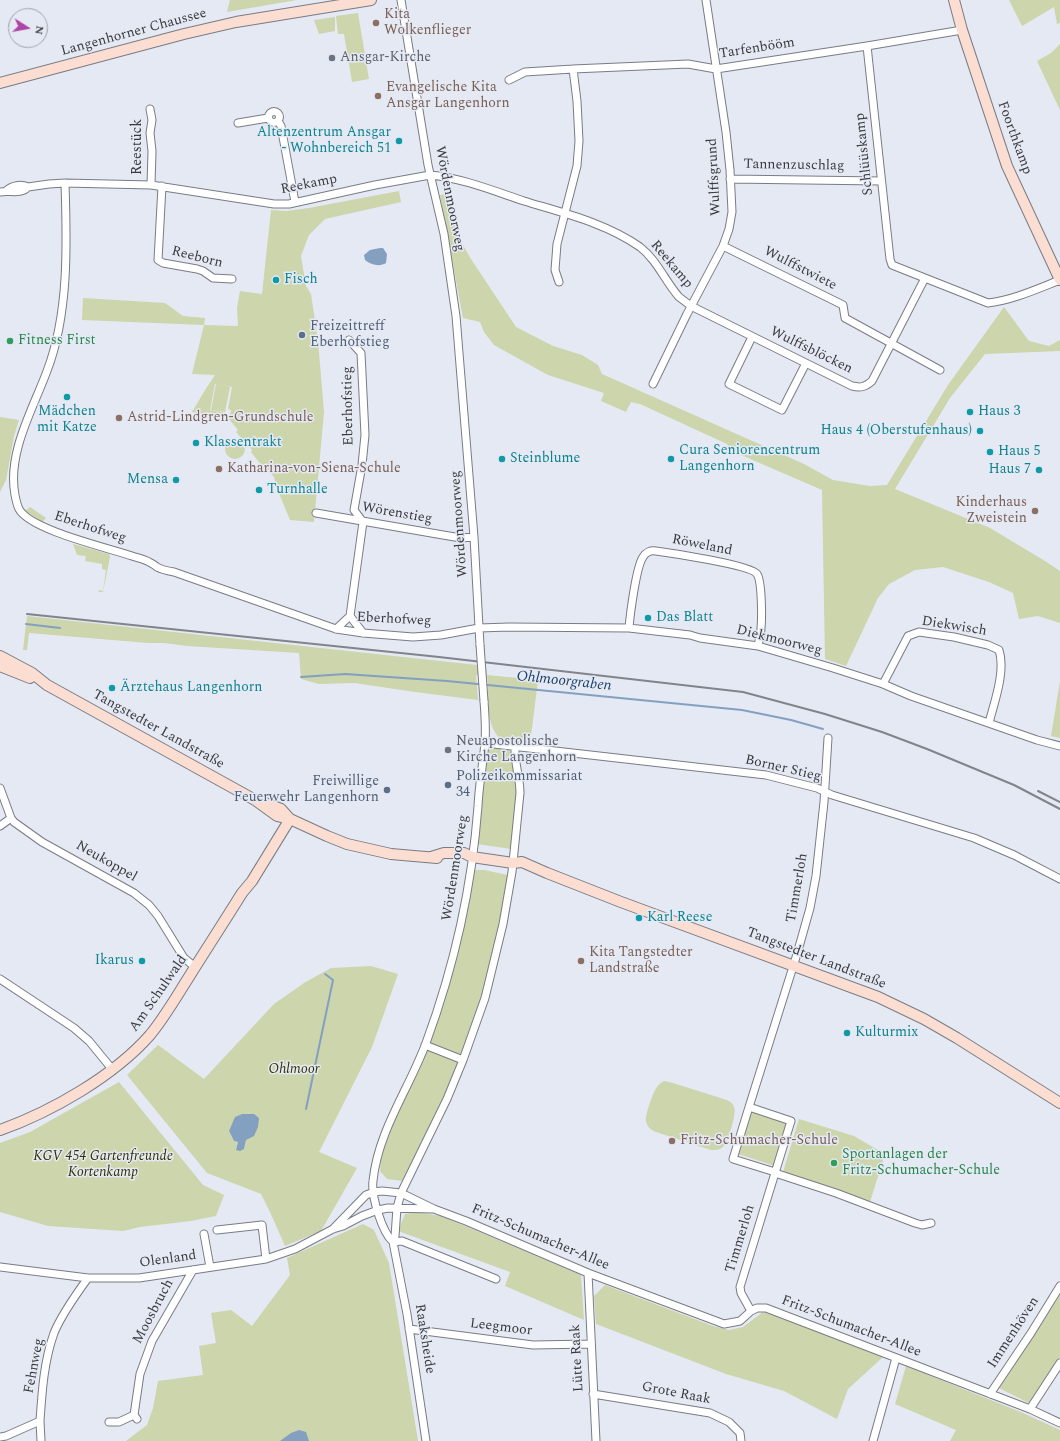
<!DOCTYPE html>
<meta charset="utf-8">
<style>
body{margin:0}
#map{position:relative;width:1060px;height:1441px;overflow:hidden;background:#e5e9f3;font-family:Spectral,serif}
canvas{display:block}
.north{position:absolute;left:8px;top:8px;width:40px;height:40px;box-sizing:border-box;background:#e5e9f3;border:1px solid #a0a3ab;border-radius:50%;rotate:101deg;font-size:11px;font-weight:700;line-height:16px;text-align:center;color:#383a3e}
.north::after{content:'';display:block;margin:auto;width:14px;height:18px;background:#ad44a6;clip-path:polygon(50% 0,100% 100%,50% 72%,0 100%)}
</style>
<div id="map">
<canvas width="1060" height="1441"></canvas>
<div class="north">N</div>
</div>
<script>
const ctx = document.querySelector('canvas').getContext('2d');
ctx.lineJoin = 'round';
function paint(path, color) {
  ctx.fillStyle = color;
  ctx.fill(path, 'evenodd');
}
function trace(path, color, width, dash) {
  ctx.strokeStyle = color;
  ctx.lineWidth = width;
  ctx.lineCap = dash ? 'butt' : 'round';
  ctx.setLineDash(dash || []);
  ctx.stroke(path);
}
function label(font, color, halo, rows, align = 'center') {
  ctx.font = font + ' Spectral,serif';
  ctx.lineWidth = 3;
  ctx.setLineDash([]);
  ctx.textBaseline = 'middle';
  ctx.strokeStyle = halo;
  ctx.fillStyle = color;
  for (const [text, x, y, turn = 0] of rows) {
    ctx.save();
    ctx.translate(x, y);
    ctx.rotate((+turn || 0) * Math.PI / 180);
    ctx.textAlign = isNaN(turn) ? turn : align;
    if (halo) ctx.strokeText(text, 0, 0);
    ctx.fillText(text, 0, 0);
    ctx.restore();
  }
}
paint(new Path2D(`
 M230,0H297L227,12Z
 M1009,0H1060V23L1057,24L1054,7L1022,26Z
 M358,13L369,79L352,82L344,34H338L336,16Z
 M335,17V31L319,34L314,20Z
 M1060,44V110L1037,61L1051,53Z
 M399,191L401,202L325,219L309,235L301,256L306,286L311,294L318,341L324,412L314,522L290,520L278,491L274,477L268,470L262,466L251,452L252,450L236,432L238,430L229,419L231,410L228,409L232,387L215,384L210,410L226,413L225,419L192,412L207,387L215,375L192,374L204,325L82,320L83,298L165,303L183,316L205,318L204,325L238,326L237,308L240,291L262,294L271,210L286,211L309,208Z
 M450,193L456,233L471,259L516,327L553,346L582,355L598,365L602,374L804,464L833,480L870,486L887,485L948,385L1004,307L1029,341L1049,346L1060,340V351L985,354L950,398L895,489L990,528L1045,561L1060,571V623L1038,616L1019,619L1013,593L989,582L943,567L915,570L889,584L878,598L846,666L825,659L822,490L732,451L727,444L640,404L631,402L626,412L601,401L604,393L548,375L494,345L484,332L480,322L463,318L440,195Z
 M216,384L230,387L225,412L211,410Z
 M0,417L19,420L14,436L6,480L0,492Z
 M225 449a10 10 0 1 1 20 0a10 10 0 1 1-20 0Z
 M30,507L46,518L42,522L31,514L25,513L24,512Z
 M73,544L109,554L110,557L103,592H99L98,590L103,591L106,570L102,569V564L85,561L86,556L77,555Z
 M27,616L486,666L487,675L538,680L530,744C523,744 515,744 508,742C483,735 490,696 487,675H476L478,700L408,691L355,683L319,684L301,679L299,653L187,646L164,643H148L29,633L27,650H23Z
 M1060,681V738L1051,736Z
 M494,748L508,750C524,761 513,830 511,849L477,844L487,762H484C486,755 486,749 494,748Z
 M474,870H484L508,875C501,915 495,955 483,994C464,1059 434,1120 403,1181L387,1179L380,1171L382,1147L430,1041L445,999L454,967Z
 M371,966L398,974L372,1047L319,1152L357,1168L321,1231L285,1246L270,1212L261,1194L207,1173L127,1075L158,1045L204,1079L274,1004L304,983L331,968ZM229,1131L246,1140L244,1149L236,1150L238,1142L234,1141Z
 M664,1081L673,1083L727,1100C730,1102 733,1103 734,1107C737,1114 728,1141 723,1147C719,1150 716,1150 711,1150L656,1132C651,1130 647,1127 646,1121C645,1115 653,1092 657,1087C659,1084 661,1083 664,1081Z
 M119,1082L203,1185L224,1195L216,1216L191,1221L140,1227L123,1231L48,1226L0,1212V1143L30,1132Z
 M751,1111L788,1123L775,1166L738,1154Z
 M799,1119L854,1136L885,1154L870,1202L783,1172Z
 M417,1212L441,1216L581,1275L584,1320L505,1286L510,1272L398,1231L405,1214Z
 M363,1224L374,1230L389,1263L418,1441H126L147,1425L153,1408L158,1381L203,1375L199,1346L216,1343L211,1313L231,1310L252,1326L290,1275L287,1258Z
 M605,1285L713,1326L729,1330L743,1327L763,1312L797,1322L883,1357L848,1389L837,1419L784,1391L726,1374L596,1324L594,1296Z
 M1060,1294V1357L1029,1403L999,1388Z
 M906,1366L1023,1413L1060,1430V1441H950L956,1430L895,1404Z`), '#ccd5ac');
paint(new Path2D(`
 M380,248H383L387,254L386,263C380,267 371,265 365,260L364,255L370,250Z
 M242,1114H254L259,1118L258,1127L254,1136L246,1140L244,1149L240,1151L236,1150L238,1142L234,1141L229,1131L235,1117Z
 M299,1430L306,1432L309,1441H280L291,1433Z`), '#84a0c0');
trace(new Path2D(`
 M26,624L60,628
 M301,677L345,674L447,681L742,710L791,720L823,729
 M306,1109L333,980L325,974`), '#84a0c0', 2);
const street = new Path2D(`
 M401,0L428,165L444,234L456,316L474,537L480,645
 M867,46L890,259L892,265L988,303C1013,300 1037,289 1060,280
 M509,80L525,72L573,69L688,64L716,69L867,46L962,30
 M150,109L152,120L150,133L152,151L151,185
 M268.5 117a5.5 5.5 0 1 1 11 0a5.5 5.5 0 1 1-11 0Z
 M278,121L281,126L295,202
 M238,123L268,118
 M730,179L881,181
 M65,183C67,244 69,314 47,371C33,409 7,453 15,495C16,500 17,505 19,509C30,530 109,548 132,556C138,558 144,559 149,562C152,563 154,565 157,567C162,570 168,571 174,572L336,629L363,633L413,637L441,635L479,628L509,627L629,628L690,635L700,638L758,646L833,668L883,684L911,696L1037,740L1060,746
 M162,186L158,260L163,263L197,269L203,271L213,278L232,279
 M6,191C12,185 21,184 28,187
 M0,192C10,190 20,195 28,187L49,184L65,183L151,185L274,204H289L375,185L430,175C462,178 494,191 524,201C563,213 606,223 640,247C657,260 665,281 679,297C683,300 687,303 691,306L852,386C861,388 865,387 872,381L925,278
 M723,246L843,305L845,318L940,370
 M559,282L555,270L557,244L577,166L579,141L577,101L573,69
 M752,337L729,384L782,410L806,363
 M653,384L687,314L723,246L729,229L732,212L730,170L726,132L706,0
 M316,513L443,535L461,538L474,537
 M350,616L363,633
 M629,628C630,616 636,567 643,557C646,552 651,550 656,551C671,553 751,565 757,574C762,581 762,618 761,628C761,634 759,640 758,646
 M336,629L350,616L363,522L354,510L362,465L365,435L361,353L349,340
 M883,684L908,636L919,632L954,637L988,645L999,650C1006,671 994,703 989,723
 M485,743L766,775L817,788L832,795L974,838L1014,855L1060,879
 M0,788L11,818L14,822L42,842L134,893L149,905L158,916L184,958L195,967
 M0,826L11,818
 M0,979L74,1028L89,1041L112,1069
 M425,1045L463,1060
 M749,1107L733,1159L775,1172
 M775,1173L836,1193L915,1223L922,1225L931,1223
 M333,1229L366,1195L374,1192L382,1191L401,1193L434,1209L466,1221L588,1273L724,1324L740,1321L751,1311L757,1308H766L1030,1409L1060,1423
 M217,1230L262,1225L266,1259
 M204,1234L210,1267
 M393,1242C382,1232 371,1196 373,1181C378,1131 409,1089 426,1043C454,967 472,887 478,806C479,784 483,764 485,743C486,729 485,714 484,701
 M393,1242L402,1241L496,1279
 M0,1267L88,1278H139L266,1259L295,1249L333,1229L343,1226L362,1216L378,1210L388,1208L434,1209
 M588,1273L596,1441
 M751,1311L741,1293L740,1287L791,1121L749,1107L797,954L810,908L816,876L824,802L828,738
 M409,1329L533,1345L590,1344
 M593,1394L710,1413L729,1422L740,1433L741,1441
 M990,1394L1031,1333L1060,1286
 M1030,1409L1060,1363
 M137,1419L134,1415L140,1374L152,1341L193,1270
 M40,1421C42,1391 44,1361 54,1333C61,1316 77,1293 88,1278
 M109,1422H119L134,1415
 M0,1437L6,1436L40,1421L41,1441
 M426,1441L407,1314L393,1242L395,1236L397,1208L401,1193L447,1099L463,1060L485,998L503,924L512,872L520,793C520,777 514,762 515,747
 M873,1441L896,1358`);
const secondary = new Path2D(`
 M954,0L962,30L1007,166L1060,280
 M0,83L184,34L236,22L371,0
 M0,656L32,673L47,685L255,800L277,816L290,819L327,836L347,844L391,854L437,858
 M0,666L30,678
 M262,802L281,809L290,819
 M431,857L444,853H464L472,857L513,863L522,862L547,873L621,902L878,997L924,1019L957,1038L1060,1103
 M0,1130C51,1112 114,1076 150,1035C164,1018 175,999 187,980C205,951 224,922 242,893L252,881L290,819`);
trace(street, '#787c84', 9);
trace(secondary, '#787c84', 12);
trace(street, '#fff', 7);
trace(secondary, '#fcddd1', 10);
trace(new Path2D(`
 M27,614L439,657L743,692L825,714L882,732L927,749L1014,785L1060,809
 M1038,791L1060,802`), '#82848b', 2);
const streetBridge = new Path2D(`
 M480,645L484,701`);
trace(streetBridge, '#787c84', 9, []);
trace(streetBridge, '#fff', 7);
for (const [x, y, r, color] of [
 [376,23,4,"#8d6e63"],
 [332,58,4,"#6b7280"],
 [378,96,4,"#8d6e63"],
 [399,141,4,"#0f9aa8"],
 [276,280,4,"#0f9aa8"],
 [302,335,4,"#5c6f8a"],
 [10,341,4,"#2e9e5b"],
 [67,397,4,"#0f9aa8"],
 [970,412,4,"#0f9aa8"],
 [119,418,4,"#8d6e63"],
 [980,431,4,"#0f9aa8"],
 [196,443,4,"#0f9aa8"],
 [990,452,4,"#0f9aa8"],
 [502,459,4,"#0f9aa8"],
 [671,459,4,"#0f9aa8"],
 [219,469,4,"#8d6e63"],
 [1039,470,4,"#0f9aa8"],
 [176,480,4,"#0f9aa8"],
 [259,490,4,"#0f9aa8"],
 [1035,511,4,"#8d6e63"],
 [648,618,4,"#0f9aa8"],
 [112,688,4,"#0f9aa8"],
 [448,750,4,"#6b7280"],
 [448,785,4,"#5c6f8a"],
 [387,790,4,"#5c6f8a"],
 [639,918,4,"#0f9aa8"],
 [142,961,4,"#0f9aa8"],
 [581,961,4,"#8d6e63"],
 [847,1033,4,"#0f9aa8"],
 [672,1141,4,"#8d6e63"],
 [834,1163,4,"#2e9e5b"]
]) {
  const dot = new Path2D();
  dot.arc(x, y, r, 0, 2 * Math.PI);
  ctx.fillStyle = color;
  ctx.fill(dot);
  trace(dot, '#e5e9f3', 1.5);
}
label('14px', '#785e54', '#e5e9f3', [
 ["Kita",384,15],
 ["Wolkenflieger",384,31],
 ["Evangelische Kita",386,88],
 ["Ansgar Langenhorn",386,104],
 ["Astrid-Lindgren-Grundschule",127,418],
 ["Katharina-von-Siena-Schule",227,469],
 ["Kinderhaus",1027,503,"right"],
 ["Zweistein",1027,519,"right"],
 ["Kita Tangstedter",589,953],
 ["Landstraße",589,969],
 ["Fritz-Schumacher-Schule",680,1141]
], 'left');
label('14px', '#383a3e', '#e5e9f3', [
 ["Langenhorner Chaussee",134,33,-15],
 ["Tarfenbööm",757,49,-9],
 ["Foorthkamp",1014,138,70],
 ["Reestück",138,147,-90],
 ["Schlüüskamp",865,154,-96],
 ["Tannenzuschlag",794,166,1],
 ["Wulffsgrund",715,177,-93],
 ["Reekamp",309,185,-11],
 ["Wördenmoorweg",449,199,79],
 ["Reeborn",197,258,14],
 ["Reekamp",671,265,50],
 ["Wulffstwiete",800,269,27],
 ["Wulffsblöcken",811,351,26],
 ["Eberhofstieg",349,406,-91],
 ["Wörenstieg",397,514,10],
 ["Wördenmoorweg",460,524,-94],
 ["Eberhofweg",90,528,18],
 ["Röweland",702,546,11],
 ["Eberhofweg",394,620,3],
 ["Diekwisch",954,627,9],
 ["Diekmoorweg",779,641,14],
 ["Tangstedter Landstraße",158,730,29],
 ["Borner Stieg",783,769,13],
 ["Neukoppel",106,862,30],
 ["Wördenmoorweg",456,868,-81],
 ["Timmerloh",798,888,-80],
 ["Tangstedter Landstraße",816,959,21],
 ["Am Schulwald",159,994,-55],
 ["Fritz-Schumacher-Allee",540,1238,23],
 ["Timmerloh",741,1239,-73],
 ["Olenland",168,1260,-8],
 ["Moosbruch",154,1312,-62],
 ["Fritz-Schumacher-Allee",851,1327,21],
 ["Leegmoor",501,1328,7],
 ["Immenhöven",1014,1333,-57],
 ["Raaksheide",424,1339,81],
 ["Lütte Raak",578,1358,-93],
 ["Fehnweg",35,1366,-79],
 ["Grote Raak",676,1394,11]
]);
label('14px', '#5b616d', '#e5e9f3', [
 ["Ansgar-Kirche",340,58],
 ["Neuapostolische",456,742],
 ["Kirche Langenhorn",456,758]
], 'left');
label('14px', '#0d838f', '#e5e9f3', [
 ["Altenzentrum Ansgar",391,133,"right"],
 ["- Wohnbereich 51",391,149,"right"],
 ["Fisch",284,280],
 ["Mädchen",67,412,"center"],
 ["mit Katze",67,428,"center"],
 ["Haus 3",978,412],
 ["Haus 4 (Oberstufenhaus)",972,431,"right"],
 ["Klassentrakt",204,443],
 ["Cura Seniorencentrum",679,451],
 ["Langenhorn",679,467],
 ["Haus 5",998,452],
 ["Steinblume",510,459],
 ["Haus 7",1031,470,"right"],
 ["Mensa",168,480,"right"],
 ["Turnhalle",267,490],
 ["Das Blatt",656,618],
 ["Ärztehaus Langenhorn",120,688],
 ["Karl Reese",647,918],
 ["Ikarus",134,961,"right"],
 ["Kulturmix",855,1033]
], 'left');
label('14px', '#4e5e75', '#e5e9f3', [
 ["Freizeittreff",310,327],
 ["Eberhofstieg",310,343],
 ["Polizeikommissariat",456,777],
 ["34",456,793],
 ["Freiwillige",379,782,"right"],
 ["Feuerwehr Langenhorn",379,798,"right"]
], 'left');
label('14px', '#27864d', '#e5e9f3', [
 ["Fitness First",18,341],
 ["Sportanlagen der",842,1155],
 ["Fritz-Schumacher-Schule",842,1171]
], 'left');
label('italic 14px', '#2c3301', '#e5e9f3', [
 ["Ohlmoor",294,1070],
 ["KGV 454 Gartenfreunde",103,1157],
 ["Kortenkamp",103,1173]
]);
label('italic 15px', '#173f6a', '#e5e9f3', [
 ["Ohlmoorgraben",564,682,6]
]);
</script>
